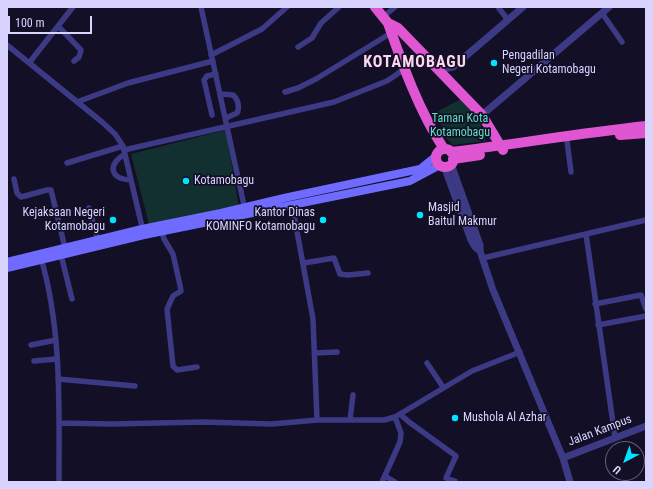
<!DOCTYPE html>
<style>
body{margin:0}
#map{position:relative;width:653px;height:489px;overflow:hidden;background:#130f26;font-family:"Roboto Condensed",sans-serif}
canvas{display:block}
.frame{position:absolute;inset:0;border:8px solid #d9d4ff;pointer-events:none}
.north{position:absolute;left:605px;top:441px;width:40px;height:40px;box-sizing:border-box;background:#130f26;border:1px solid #625e7d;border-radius:50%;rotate:221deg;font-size:11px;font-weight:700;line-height:16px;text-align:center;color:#d9d4ff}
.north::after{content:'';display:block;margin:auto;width:14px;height:18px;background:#00e5ff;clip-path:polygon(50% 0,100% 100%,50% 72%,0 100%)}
.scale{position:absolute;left:8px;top:16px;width:84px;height:18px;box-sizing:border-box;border:2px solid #d9d4ff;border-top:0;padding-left:5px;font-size:12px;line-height:14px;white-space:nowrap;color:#d9d4ff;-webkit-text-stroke:3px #130f26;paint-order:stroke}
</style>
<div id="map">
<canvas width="653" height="489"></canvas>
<div class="frame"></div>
<div class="north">U</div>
<div class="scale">100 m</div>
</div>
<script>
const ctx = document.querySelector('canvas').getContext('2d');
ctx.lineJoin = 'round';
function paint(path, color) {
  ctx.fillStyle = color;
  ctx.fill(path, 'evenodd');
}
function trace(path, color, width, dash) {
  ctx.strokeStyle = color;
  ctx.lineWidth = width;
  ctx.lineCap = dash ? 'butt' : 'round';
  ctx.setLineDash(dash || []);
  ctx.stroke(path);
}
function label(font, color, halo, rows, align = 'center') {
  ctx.font = font + ' "Roboto Condensed",sans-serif';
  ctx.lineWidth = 3.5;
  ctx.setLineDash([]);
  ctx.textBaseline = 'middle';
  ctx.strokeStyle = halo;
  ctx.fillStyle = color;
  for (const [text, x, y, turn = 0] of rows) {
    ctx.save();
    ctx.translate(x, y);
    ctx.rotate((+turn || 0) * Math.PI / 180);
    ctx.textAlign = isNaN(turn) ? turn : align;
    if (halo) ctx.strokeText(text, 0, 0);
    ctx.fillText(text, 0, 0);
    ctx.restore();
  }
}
paint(new Path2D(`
 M461,99L480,122L486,141L453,145L446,138L436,112Z
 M226,130L239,208L150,228L131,154Z`), '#12302f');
trace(new Path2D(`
 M201,7L245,210
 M498,7L508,20
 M602,13L622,42
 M383,17L395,7
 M58,26L81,50L79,57L74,61
 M7,45L102,122L115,134L123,146L143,231
 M298,47L312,38L321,23L339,7
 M211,55L262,29L287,7
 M29,63L73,7
 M285,92L298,88L316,79L391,33
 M221,94L233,95C238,99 240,107 237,113L226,118
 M77,102L128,83L213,61
 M212,115L204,80L207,76L216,74
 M567,141L571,172
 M124,150L334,102L387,81L406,68
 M125,154C107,165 110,179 131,180
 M67,163L123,146
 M14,179L17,193L21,197L47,190H51L65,248
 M292,204L313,319L317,420
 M89,208L98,240
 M162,232L164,239L173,254L180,285L181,291L173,296L167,309L173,366L177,370L197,367
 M586,234L615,437
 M61,255L72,299
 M41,258C62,330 59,407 59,482
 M483,258L646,220
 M304,263L334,258L340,274L348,275L368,273
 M595,304L641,295L646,309
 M598,325L646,316
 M31,345L56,340
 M315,353L337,352
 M34,361L57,359
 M427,363L443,387
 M58,379L135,386
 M400,414L409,422L456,456L446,478L455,481
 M350,420L353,395
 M59,423L111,424L204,422L272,424L317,420H384L395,417L472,371L520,352
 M385,476L395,482
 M382,482L400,442L401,433L395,417`), '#3d3a85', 5.5);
trace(new Path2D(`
 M439,70L453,67L523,7
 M482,115L609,7
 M451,164L480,245V251L493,290L563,458L570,482
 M444,166L471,240L475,247L480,251
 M563,458L646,426`), '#3d3a85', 7);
trace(new Path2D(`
 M7,262L142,229L221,213L284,198L420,169L436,156
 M7,268L144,235L410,181L440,165`), '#6f6bff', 8);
trace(new Path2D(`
 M375,7L388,23L398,28L482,115L503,150
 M388,23C403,66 419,111 444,149
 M620,135L646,133
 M436 158a9 9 0 1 1 18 0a9 9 0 1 1-18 0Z
 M451,152C516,144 581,133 646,126
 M453,159L480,155`), '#e055d1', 10);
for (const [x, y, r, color] of [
 [494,63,4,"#00e5ff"],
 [186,181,4,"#00e5ff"],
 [420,215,4,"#00e5ff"],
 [113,220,4,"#00e5ff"],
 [323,220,4,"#00e5ff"],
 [455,418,4,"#00e5ff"]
]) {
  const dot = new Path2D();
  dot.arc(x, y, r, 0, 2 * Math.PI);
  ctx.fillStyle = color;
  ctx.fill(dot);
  trace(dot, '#130f26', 1.5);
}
label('12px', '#d9d4ff', '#130f26', [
 ["Pengadilan",502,56],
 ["Negeri Kotamobagu",502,70],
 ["Kotamobagu",194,181],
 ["Masjid",428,208],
 ["Baitul Makmur",428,222],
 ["Kejaksaan Negeri",105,213,"right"],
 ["Kotamobagu",105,227,"right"],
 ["Kantor Dinas",315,213,"right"],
 ["KOMINFO Kotamobagu",315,227,"right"],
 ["Mushola Al Azhar",463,418]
], 'left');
label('12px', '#5fe0c0', '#130f26', [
 ["Taman Kota",460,119],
 ["Kotamobagu",460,133]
]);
label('12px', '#d9d4ff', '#130f26', [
 ["Jalan Kampus",600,431,-21]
]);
ctx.letterSpacing = '1px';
label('bold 16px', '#ffd6f0', '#130f26', [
 ["KOTAMOBAGU",415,63]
]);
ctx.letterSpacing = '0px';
</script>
